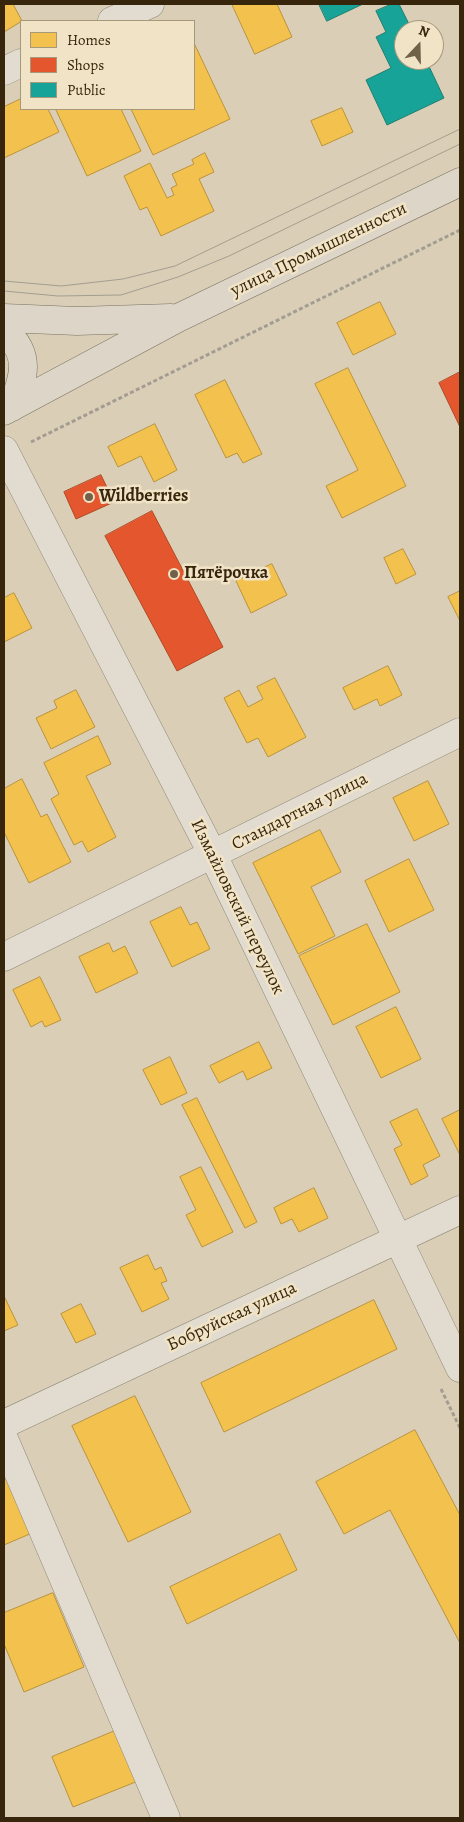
<!DOCTYPE html>
<meta charset="utf-8">
<style>
body{margin:0}
#map{position:relative;width:464px;height:1822px;overflow:hidden;background:#dacfb6;font-family:Alegreya,serif}
canvas{display:block}
.frame{position:absolute;inset:0;border:5px solid #38260c;pointer-events:none}
.legend{position:absolute;left:20px;top:20px;width:175px;height:90px;box-sizing:border-box;background:#f1e4c6;border:1px solid #a7987c;margin:0;padding:6px 9px;list-style:none;font-size:15px;color:#38260c}
.legend li{display:flex;align-items:center;gap:10px;height:25px}
.legend b{width:25px;border:1px solid #a7987c}
.north{position:absolute;left:394px;top:20px;width:50px;height:50px;box-sizing:border-box;background:#f1e4c6;border:1px solid #a7987c;border-radius:50%;rotate:21deg;font-size:14px;font-weight:700;line-height:20px;text-align:center;color:#38260c}
.north::after{content:'';display:block;margin:auto;width:18px;height:22px;background:#716148;clip-path:polygon(50% 0,100% 100%,50% 72%,0 100%)}
</style>
<div id="map">
<canvas width="464" height="1822"></canvas>
<div class="frame"></div>
<ul class="legend">
<li><b style="height:14px;background:#f2c14e"></b>Homes</li>
<li><b style="height:14px;background:#e4572e"></b>Shops</li>
<li><b style="height:14px;background:#17a398"></b>Public</li>
</ul>
<div class="north">N</div>
</div>
<script>
const ctx = document.querySelector('canvas').getContext('2d');
ctx.lineJoin = 'round';
function paint(path, color) {
  ctx.fillStyle = color;
  ctx.fill(path, 'evenodd');
}
function trace(path, color, width, dash) {
  ctx.strokeStyle = color;
  ctx.lineWidth = width;
  ctx.lineCap = dash ? 'butt' : 'round';
  ctx.setLineDash(dash || []);
  ctx.stroke(path);
}
function label(font, color, halo, rows, align = 'center') {
  ctx.font = font + ' Alegreya,serif';
  ctx.lineWidth = 5;
  ctx.setLineDash([]);
  ctx.textBaseline = 'middle';
  ctx.strokeStyle = halo;
  ctx.fillStyle = color;
  for (const [text, x, y, turn = 0] of rows) {
    ctx.save();
    ctx.translate(x, y);
    ctx.rotate((+turn || 0) * Math.PI / 180);
    ctx.textAlign = isNaN(turn) ? turn : align;
    if (halo) ctx.strokeText(text, 0, 0);
    ctx.fillText(text, 0, 0);
    ctx.restore();
  }
}
const homes = new Path2D(`
 M4,4H13L22,21L4,32Z
 M232,4H277L292,37L255,54Z
 M194,43L230,119L153,155L131,109H194Z
 M21,99V109H48L59,132L4,158V107Z
 M342,108L353,132L322,146L311,121Z
 M59,109H121L141,151L87,176L56,110Z
 M205,153L214,172L199,179L214,211L161,236L147,207L140,210L124,176L150,163L167,198L174,195L171,188L177,185L172,174L194,164L192,160Z
 M380,302L396,334L353,355L337,323Z
 M348,368L406,486L342,518L326,486L358,470L315,384Z
 M225,380L262,454L243,463L237,453L226,458L195,395Z
 M155,424L177,470L154,482L141,456L118,467L108,447Z
 M403,549L416,574L396,584L384,558Z
 M272,564L287,595L251,613L236,581Z
 M460,591V621L448,597Z
 M14,593L32,628L4,642V598Z
 M388,666L402,695L380,706L377,699L354,710L343,688Z
 M275,678L306,737L268,757L258,738L247,743L224,698L239,690L248,707L263,699L257,687Z
 M76,690L95,727L51,749L36,718L57,708L54,701Z
 M98,736L111,764L86,776L116,837L88,852L82,841L74,845L51,799L59,794L44,763Z
 M22,779L41,817L47,814L71,862L29,883L4,832V789Z
 M428,781L449,824L414,841L393,798Z
 M320,830L341,872L311,887L335,936L298,954L253,863Z
 M409,859L434,910L389,932L365,881Z
 M181,907L190,925L197,922L210,949L172,967L150,922Z
 M367,924L400,992L333,1025L299,956Z
 M109,943L113,952L125,946L138,973L96,993L79,957Z
 M40,977L61,1020L45,1027L42,1021L31,1027L13,990Z
 M396,1007L421,1059L381,1078L356,1027Z
 M259,1042L272,1068L247,1080L243,1071L219,1083L210,1066Z
 M170,1057L187,1093L161,1105L143,1070Z
 M197,1098L257,1222L245,1228L182,1105Z
 M417,1109L440,1156L423,1165L428,1176L411,1185L394,1149L402,1145L390,1122Z
 M460,1110V1155L442,1119Z
 M201,1167L233,1232L202,1247L186,1215L196,1210L180,1177Z
 M314,1188L328,1218L299,1232L292,1219L281,1224L274,1208Z
 M148,1255L155,1270L161,1267L167,1281L161,1283L169,1299L142,1312L120,1268Z
 M4,1296L18,1325L4,1331Z
 M374,1300L397,1349L224,1432L201,1383Z
 M81,1304L96,1334L76,1343L61,1314Z
 M135,1396L191,1512L128,1542L72,1426Z
 M415,1430L460,1515V1643L390,1510L344,1534L316,1482Z
 M4,1472L32,1533L4,1545Z
 M280,1534L297,1570L187,1624L170,1587Z
 M53,1593L84,1667L24,1692L4,1644V1613Z
 M127,1726L148,1777L73,1807L52,1757Z`);
paint(homes, '#f2c14e');
trace(homes, '#ba923a', 1);
const shops = new Path2D(`
 M460,372V427L439,383Z
 M101,475L114,502L76,519L64,492Z
 M152,511L223,647L177,671L105,536Z`);
paint(shops, '#e4572e');
trace(shops, '#b04824', 1);
const public = new Path2D(`
 M319,4H363L327,21Z
 M392,4H399L412,30H404V60H426L444,98L387,125L366,80L391,68L376,37L386,32L376,11Z`);
paint(public, '#17a398');
trace(public, '#217e6e', 1);
const minor = new Path2D(`
 M112,21L150,4
 M4,71L21,63
 M4,450L213,855L460,1368
 M4,957L460,732
 M4,1424L460,1210
 M4,1439L166,1818`);
const major = new Path2D(`
 M4,318L77,321L171,318
 M4,331C32,354 24,378 12,407
 M4,411L178,318L460,182`);
trace(minor, '#908877', 29);
trace(major, '#797060', 29);
trace(new Path2D(`
 M31,442L460,230
 M441,1389L460,1428`), '#a39d91', 3, [4, 2.5]);
trace(minor, '#e2dcd0', 28);
trace(major, '#ddd6c8', 28);
trace(new Path2D(`
 M4,281L61,286L123,279L175,266L460,129
 M4,291L58,296L121,295L178,277L229,256L460,144`), '#a39d91', 1);
for (const [x, y, r, color] of [
 [89,497,5,"#716148"],
 [174,574,5,"#716148"]
]) {
  const dot = new Path2D();
  dot.arc(x, y, r, 0, 2 * Math.PI);
  ctx.fillStyle = color;
  ctx.fill(dot);
  trace(dot, '#f1e4c6', 2);
}
label('18px', '#38260c', '#f1e4c6', [
 ["улица Промышленности",319,250,-26],
 ["Стандартная улица",300,812,-27],
 ["Измайловский переулок",237,907,64],
 ["Бобруйская улица",232,1317,-25]
]);
label('bold 18px', '#38260c', '#f1e4c6', [
 ["Wildberries",99,497],
 ["Пятёрочка",184,574]
], 'left');
</script>
